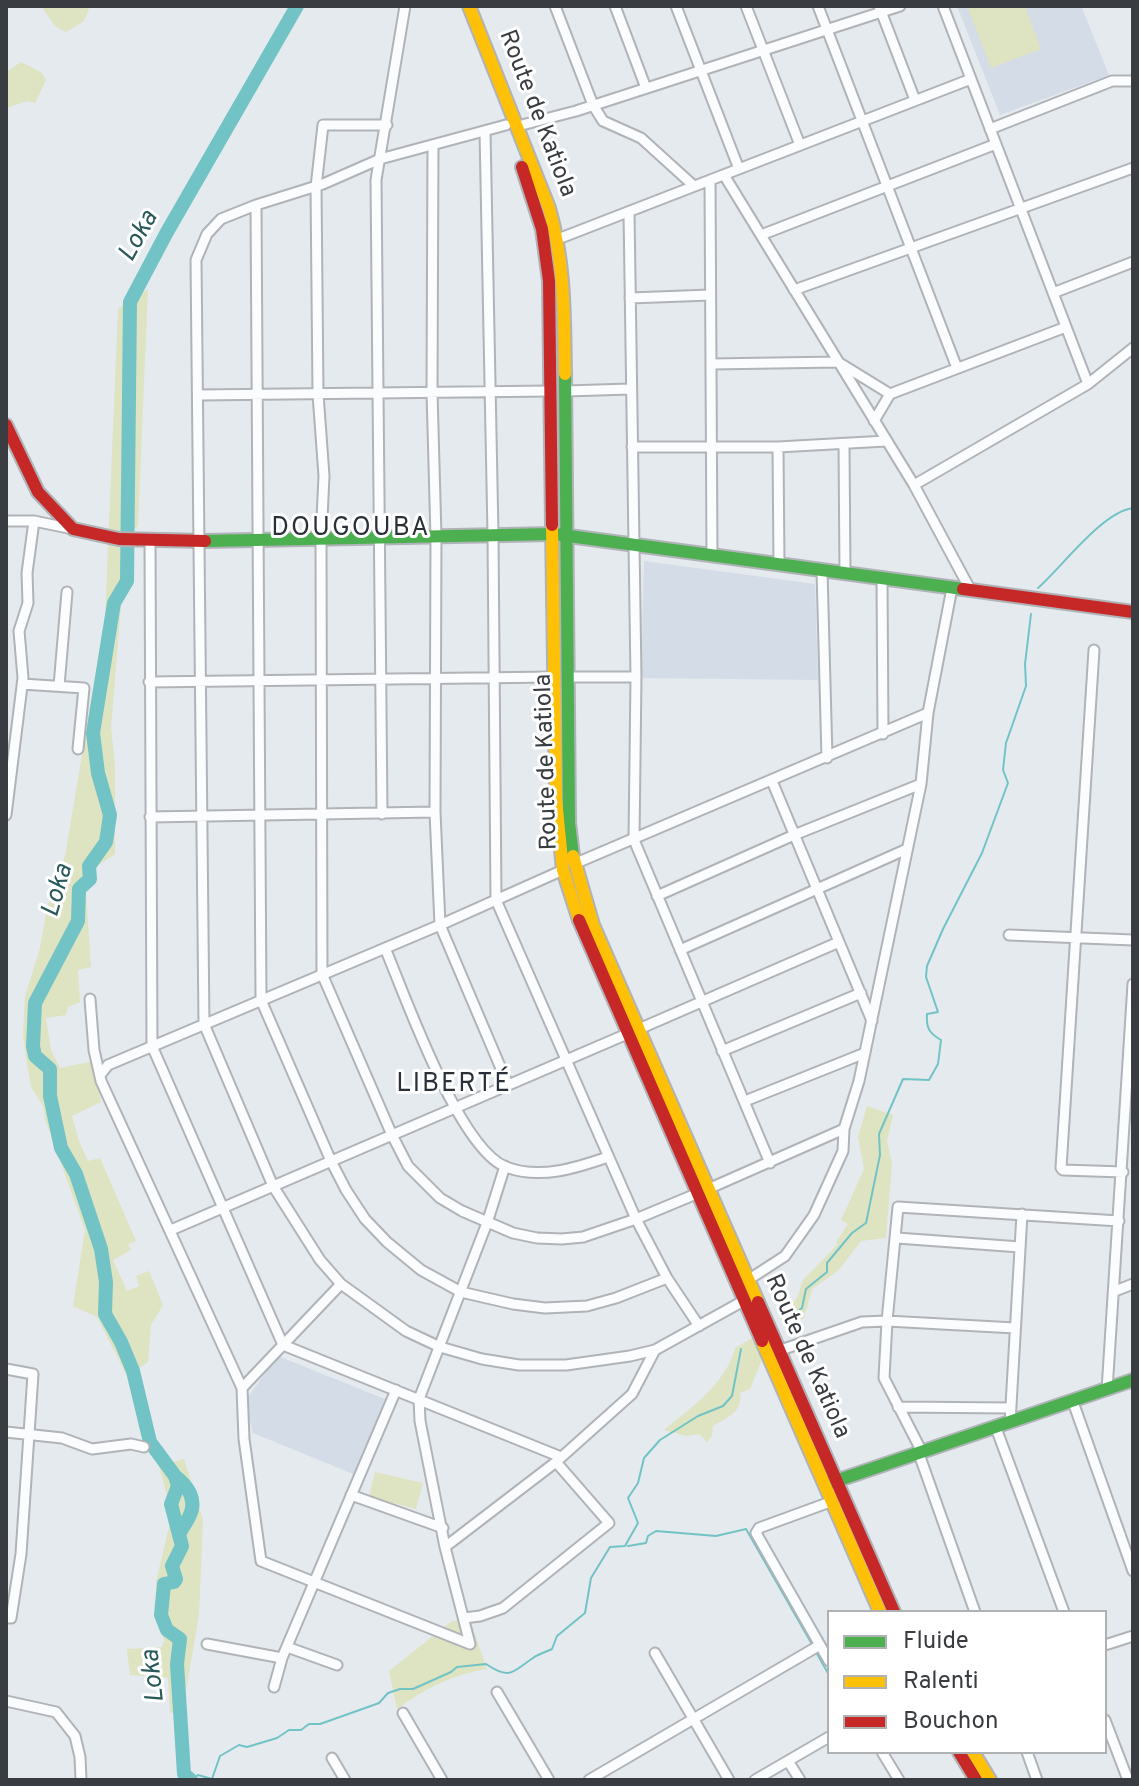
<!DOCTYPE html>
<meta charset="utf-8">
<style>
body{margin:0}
#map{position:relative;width:1139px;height:1786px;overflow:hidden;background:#e5eaef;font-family:Overpass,sans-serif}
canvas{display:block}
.frame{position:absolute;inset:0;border:8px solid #393c40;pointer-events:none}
.legend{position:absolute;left:827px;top:1610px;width:280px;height:144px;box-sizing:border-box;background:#fff;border:2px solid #b0b1b3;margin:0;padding:10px 14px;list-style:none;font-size:24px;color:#393c40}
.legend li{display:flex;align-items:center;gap:16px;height:40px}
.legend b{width:40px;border:2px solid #b0b1b3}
</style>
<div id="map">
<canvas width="1139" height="1786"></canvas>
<div class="frame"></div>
<ul class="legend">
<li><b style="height:10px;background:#4caf50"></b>Fluide</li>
<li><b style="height:10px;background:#ffc107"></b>Ralenti</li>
<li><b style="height:10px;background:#c62828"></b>Bouchon</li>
</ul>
</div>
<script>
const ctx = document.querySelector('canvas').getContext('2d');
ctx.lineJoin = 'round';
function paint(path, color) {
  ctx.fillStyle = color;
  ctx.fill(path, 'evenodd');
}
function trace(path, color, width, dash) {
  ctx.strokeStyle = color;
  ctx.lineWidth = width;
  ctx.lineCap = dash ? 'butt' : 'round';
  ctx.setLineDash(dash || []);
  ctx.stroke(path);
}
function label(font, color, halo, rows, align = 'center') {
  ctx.font = font + ' Overpass,sans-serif';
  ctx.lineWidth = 6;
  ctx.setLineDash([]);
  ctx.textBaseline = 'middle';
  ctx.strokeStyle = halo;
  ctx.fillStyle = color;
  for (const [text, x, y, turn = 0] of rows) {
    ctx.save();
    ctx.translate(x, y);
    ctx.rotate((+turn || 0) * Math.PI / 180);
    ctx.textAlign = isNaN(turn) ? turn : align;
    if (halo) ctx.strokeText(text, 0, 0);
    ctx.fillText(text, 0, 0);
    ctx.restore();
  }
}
paint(new Path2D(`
 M957,6H1087L1082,8L1109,75L1000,115Z
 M644,561L815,584L818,680L641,678Z
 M278,1356L390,1401L358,1476L253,1433L245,1401Z`), '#d4dce7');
paint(new Path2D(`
 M44,6H87L89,10L83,22L66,32L56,27L43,9Z
 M967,6H1025L1041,49L991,68Z
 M21,62L41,72L46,80L35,103L27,101L6,108V72Z
 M148,289L138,526L129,534V583L121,605L111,727L115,766V854L93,869L86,892L91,967L78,970L80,1002L68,1007L66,1015L46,1018L51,1050L60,1068L94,1061L101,1102L72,1116L79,1141L88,1161L100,1158L136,1241L128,1244L131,1250L113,1260L127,1291L139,1286L136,1276L149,1271L163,1305L151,1325L148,1362L127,1376L97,1317L73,1306L85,1230L45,1119L43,1106L31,1087L26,1057L23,1036L25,996L40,948L47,908L65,856L105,618L118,309Z
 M867,1106L893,1115L887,1141L892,1163L886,1238L861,1241L839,1270L812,1289L804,1318L785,1328L780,1317L797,1298L803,1280L838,1244L836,1242L848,1224L841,1220L864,1169L858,1137Z
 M754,1337L763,1357L750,1389L740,1393C743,1412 728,1417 713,1426L712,1436L707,1442L699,1434L686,1436L664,1430C690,1409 727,1382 735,1348Z
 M184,1459L203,1520L199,1615L187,1685L181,1701V1711L170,1713L168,1678L130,1675L127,1649L162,1647L164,1641L156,1604V1582L172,1514L159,1466Z
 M375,1472L423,1483L416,1509L369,1497Z
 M470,1620L487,1669C454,1674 424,1689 397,1709L389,1671L452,1621Z`), '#dee3c1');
trace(new Path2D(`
 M1038,588C1062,567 1102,512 1133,508
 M793,1315L802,1308L806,1289L827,1272V1263L852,1233L866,1223L880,1155L879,1134L903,1079L929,1080L938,1064L941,1040C929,1033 926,1028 927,1014L938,1012L926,977L927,966L943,929L982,853L1008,783L1003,770L1006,743L1026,686L1025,664L1031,614
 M628,1546L646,1543L648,1536L656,1531L716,1536L746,1529L813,1646
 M816,1652L829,1675
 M192,1780L198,1775L212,1779L220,1756L239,1745L247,1747L277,1738L289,1730H301L309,1724H320L368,1707L379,1703L388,1693L400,1689H413L451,1672L457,1667L486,1664C511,1681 513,1671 533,1658C538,1654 546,1652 552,1649L557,1636L585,1613L591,1578L610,1547L625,1546L638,1523L628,1498L638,1483L644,1458L660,1440L698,1416L723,1406L732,1396L741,1349`), '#72c3c5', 2);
trace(new Path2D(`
 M175,1476C188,1486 198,1500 189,1517C186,1524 182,1527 179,1535
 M191,1780L184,1774L177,1664L180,1639L167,1630L161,1615L164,1584L174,1582L176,1579L172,1566L182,1546L171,1504L178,1486L175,1476L150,1442L133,1371L121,1342L105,1314L106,1282L101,1249L76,1174L61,1148L50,1096V1069L35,1056L33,1046L35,1003L78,921L79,889L90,879L89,866L106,842L110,815L98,773L93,733L114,603L127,581L130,302L167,232L297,6`), '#72c3c5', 14);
const street = new Path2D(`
 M555,6L593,105L603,121L641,138L694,186
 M615,6L646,88
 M676,6L739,169
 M746,6L800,145
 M818,6L957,368
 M879,6L915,100
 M943,6L1088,384
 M387,125H323L316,187L318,394L324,476L321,540L322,974L392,1135L408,1166L440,1198L462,1211L513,1233L537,1238L562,1239L583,1237L636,1219L696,1194
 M506,125L380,159L323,184L256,205L221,219L207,234L196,260L204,1024L273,1186L320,1260L341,1284L406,1331L440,1347L482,1359L519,1365H566L630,1356L655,1350L745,1300
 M518,126L576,111L900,6
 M990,129L1112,81H1133
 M485,131L493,534L496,900L636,1219L667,1278L699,1326
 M433,145L432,392L436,537L435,812L440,925L508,1085
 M724,175L914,485L971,591
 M710,180L712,556
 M256,205L261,1000L331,1161L346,1190L365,1219L387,1242L421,1270L461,1292L513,1304L545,1308L587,1306L616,1298L667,1278
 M629,212L636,677L634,840L770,1163
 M761,235L996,144
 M558,239L971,79
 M794,290L1133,168
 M1053,293L1133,262
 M630,298L710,295
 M711,364L838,362L890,394
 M566,391L630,389
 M199,395L551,391
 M874,421L890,394L1066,327
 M844,445L845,574
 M632,447H778L886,441
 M778,447L779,565
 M914,485L1088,384L1133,348
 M6,521H34L73,529
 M150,540L152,1046L283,1345L561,1457
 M822,571L827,758
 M882,579L883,734
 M1094,650L1061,1168L1063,1170L1123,1172
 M567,677H636
 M149,682L554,677
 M22,684L84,688L78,749
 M59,686L67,592
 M772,781L872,1021
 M382,814L376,180L405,6
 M6,815L23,678L19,631L28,603L27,573L34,521
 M150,817L435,812
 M574,864L928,713
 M657,896L794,835L921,784
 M1009,935L1133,940
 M385,948C405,996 459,1149 506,1167C540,1180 576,1168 608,1157
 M680,950L907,849
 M90,999L94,1050L101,1081L242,1388L244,1439L261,1561L470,1644
 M639,1029L839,942
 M722,1051L861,993
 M101,1074L108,1065L440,925L563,870
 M745,1101L865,1053
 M708,1189L844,1129
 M171,1230L627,1034
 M897,1238L1020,1247
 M748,1280L785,1256L814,1215L843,1151L844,1129L859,1081L921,784L928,713L952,588
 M1115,1291L1133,1284
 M778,1351L862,1322L887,1321L1015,1328
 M6,1369L33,1374L21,1554L11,1618H6
 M242,1388L341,1284
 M1107,1390L1133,984
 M1073,1402L1133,1571
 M898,1407L1010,1408
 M1010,1423L1022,1214
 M996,1428L1064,1612
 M6,1432L62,1438L92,1449L131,1444L144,1447
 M922,1452L884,1378L887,1321L898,1207L1119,1221
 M919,1454L975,1612
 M351,1495L443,1528
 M445,1547L556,1462L632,1394L655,1350
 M464,1618L480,1616L503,1608L609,1523L556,1462
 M207,1644L282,1658
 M470,1644L445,1547L420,1421L419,1399L487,1223L505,1166
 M1105,1645L1133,1636
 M287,1647L337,1665
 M655,1653L729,1780
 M829,1661L756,1533L759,1528L830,1502
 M274,1687L282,1658L396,1390
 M497,1692L549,1780
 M6,1701L56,1712L75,1736L80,1757L81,1780
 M403,1713L442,1780
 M1105,1720L1128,1780
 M882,1752L899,1780
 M1027,1752L1037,1780
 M332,1758L345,1780
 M788,1761L800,1780
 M589,1780L820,1645
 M755,1780L829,1737`);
const fast = new Path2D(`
 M565,374L569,823L573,856
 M205,541L554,534L963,589
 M830,1483L1133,1380`);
const slow = new Path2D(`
 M469,6L549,208C565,264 564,315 565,374
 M552,525L556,799L563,870L579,920
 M573,856L593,925L758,1302
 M762,1341L880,1612
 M973,1752L990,1780`);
const jam = new Path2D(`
 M522,167L542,229L549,281L552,525
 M6,425L38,492L73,529L119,539L205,541
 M963,589L1133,612
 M579,920L762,1341
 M758,1302L894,1612
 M959,1752L976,1780`);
trace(street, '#b0b3b7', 13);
trace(fast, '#b0b3b7', 16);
trace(slow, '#b0b3b7', 16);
trace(jam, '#b0b3b7', 16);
trace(street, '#fbfcfd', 9);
trace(fast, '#4caf50', 12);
trace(slow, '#ffc107', 12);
trace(jam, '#c62828', 12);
label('24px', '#393c40', '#fff', [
 ["Route de Katiola",536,114,69],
 ["Route de Katiola",548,762,-92],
 ["Route de Katiola",806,1357,66]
]);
label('italic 26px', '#295959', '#fff', [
 ["Loka",140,237,-61],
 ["Loka",59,891,-74],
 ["Loka",155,1676,-96]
]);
ctx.letterSpacing = '2px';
label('26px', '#2a3037', '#fff', [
 ["DOUGOUBA",351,530],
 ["LIBERTÉ",454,1086]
]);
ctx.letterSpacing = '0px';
</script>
